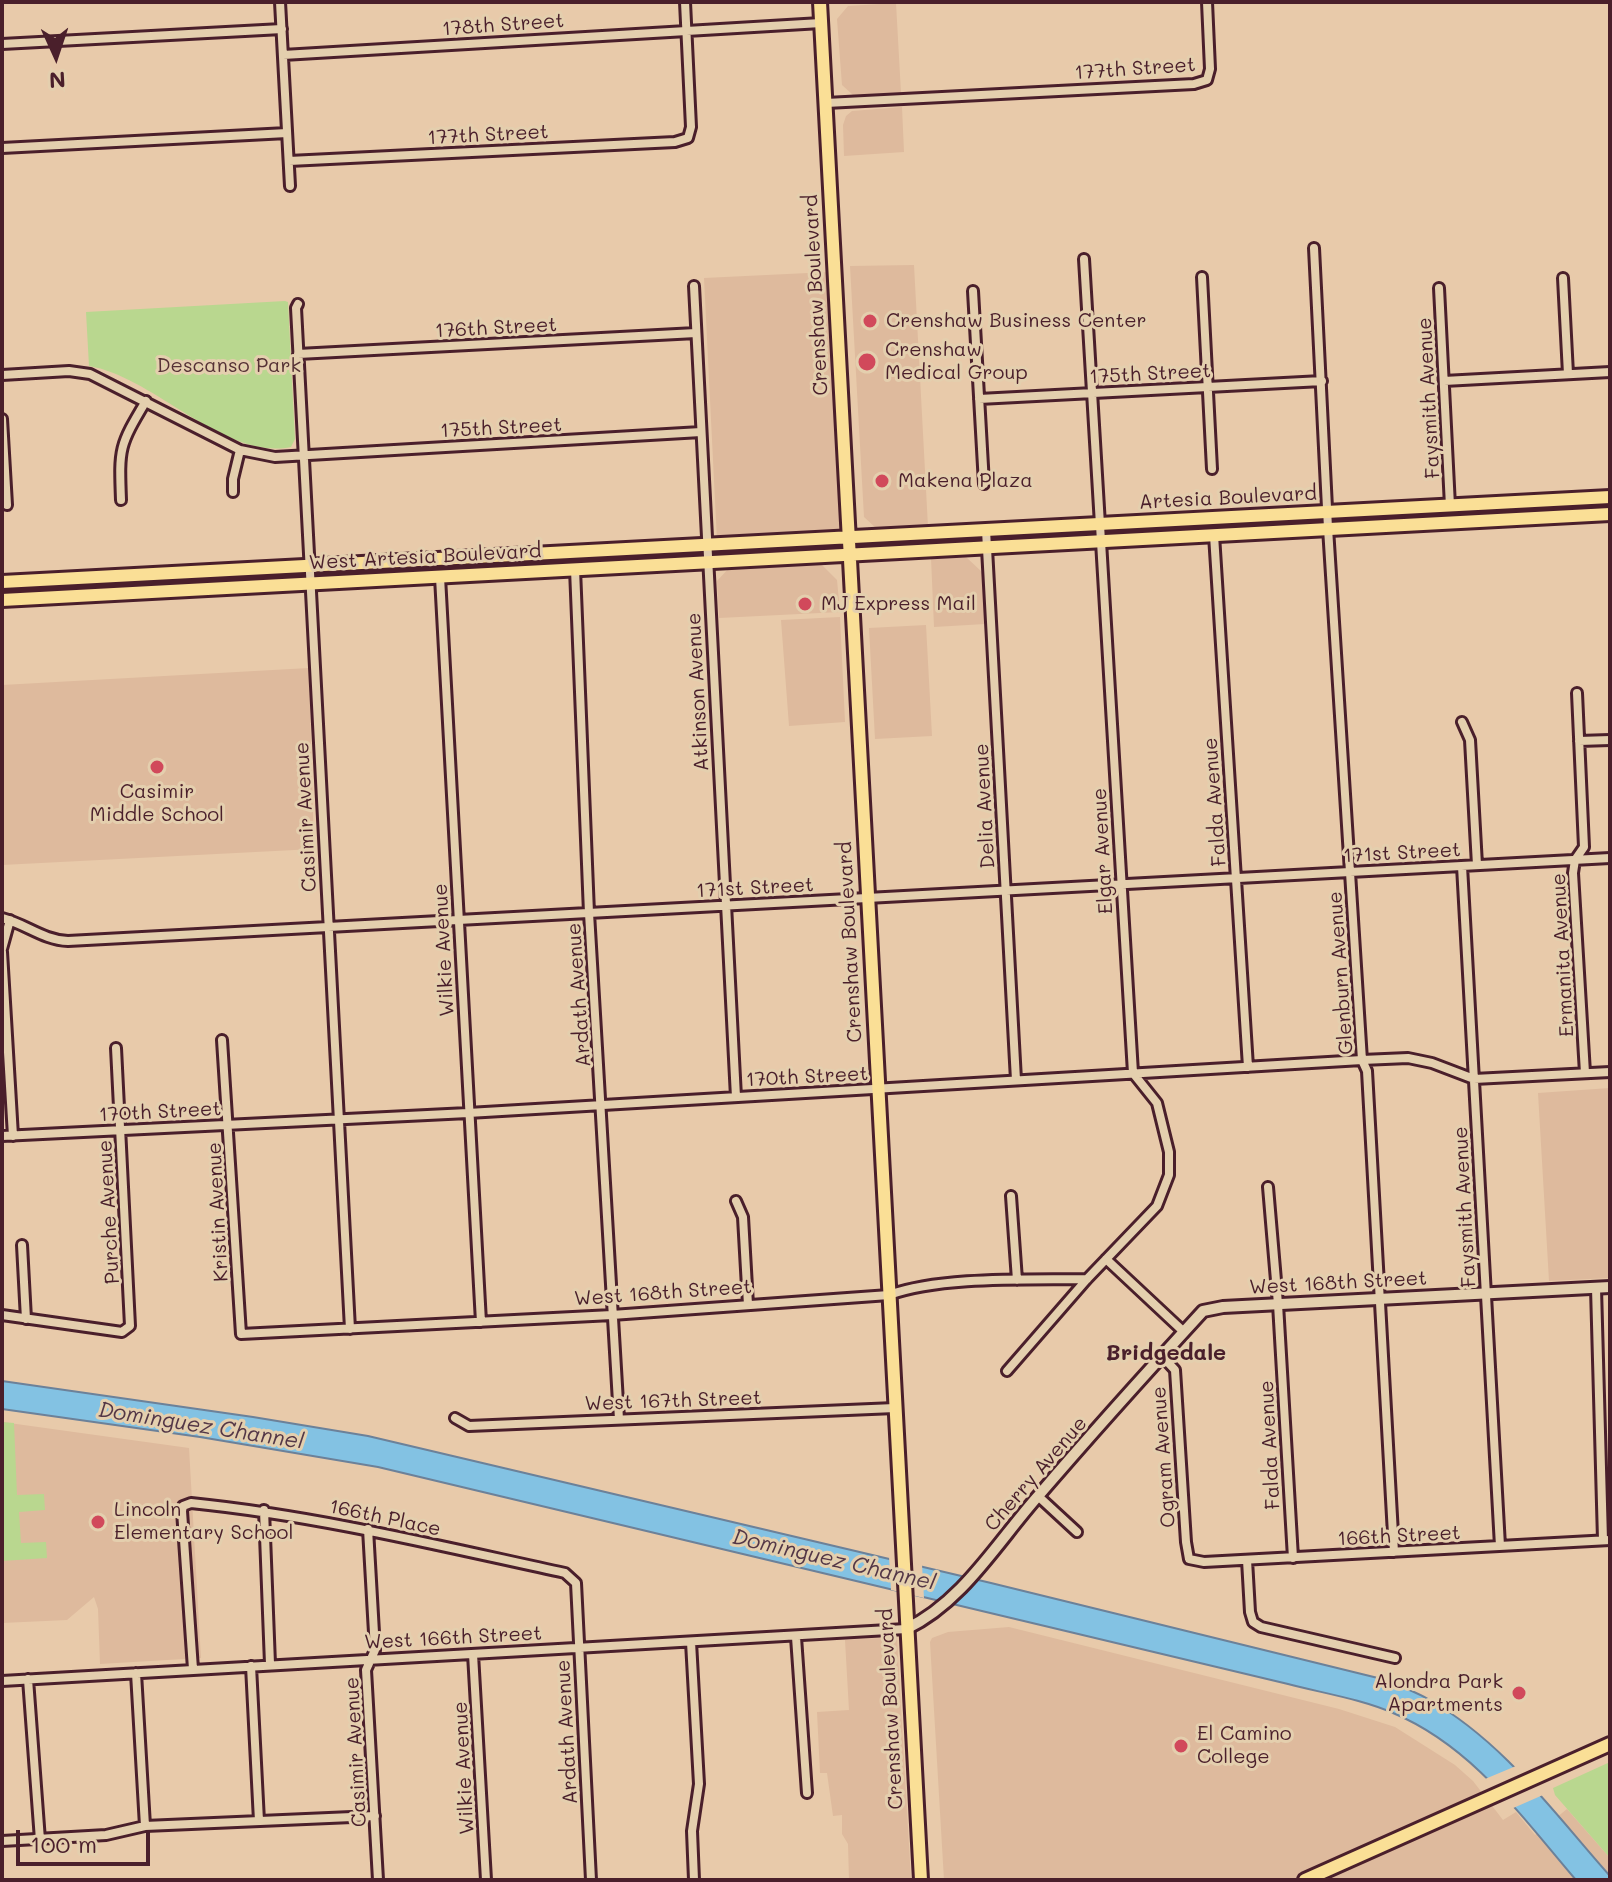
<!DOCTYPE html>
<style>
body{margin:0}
#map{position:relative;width:1612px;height:1882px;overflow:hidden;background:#e8caaa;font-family:Mali,sans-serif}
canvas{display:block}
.frame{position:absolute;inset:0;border:4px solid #4a1f2b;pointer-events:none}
.north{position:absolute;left:16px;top:16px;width:80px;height:80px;-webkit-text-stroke:6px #e4cfae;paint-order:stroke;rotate:177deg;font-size:22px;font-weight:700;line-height:32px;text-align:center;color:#4a1f2b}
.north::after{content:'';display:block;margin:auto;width:28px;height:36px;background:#4a1f2b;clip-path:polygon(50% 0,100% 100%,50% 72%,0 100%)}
.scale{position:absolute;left:16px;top:1830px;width:134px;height:36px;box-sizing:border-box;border:4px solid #4a1f2b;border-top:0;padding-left:10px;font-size:24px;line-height:28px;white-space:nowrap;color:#4a1f2b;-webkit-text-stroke:6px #e4cfae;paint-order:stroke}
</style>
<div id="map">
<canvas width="1612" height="1882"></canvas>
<div class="frame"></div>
<div class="north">N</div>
<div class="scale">100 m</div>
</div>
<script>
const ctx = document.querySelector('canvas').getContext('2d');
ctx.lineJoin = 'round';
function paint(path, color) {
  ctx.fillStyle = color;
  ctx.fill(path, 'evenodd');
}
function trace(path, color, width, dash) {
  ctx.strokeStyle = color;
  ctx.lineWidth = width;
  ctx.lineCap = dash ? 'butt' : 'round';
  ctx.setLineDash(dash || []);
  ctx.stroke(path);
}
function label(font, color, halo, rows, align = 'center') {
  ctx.font = font + ' Mali,sans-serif';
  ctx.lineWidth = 6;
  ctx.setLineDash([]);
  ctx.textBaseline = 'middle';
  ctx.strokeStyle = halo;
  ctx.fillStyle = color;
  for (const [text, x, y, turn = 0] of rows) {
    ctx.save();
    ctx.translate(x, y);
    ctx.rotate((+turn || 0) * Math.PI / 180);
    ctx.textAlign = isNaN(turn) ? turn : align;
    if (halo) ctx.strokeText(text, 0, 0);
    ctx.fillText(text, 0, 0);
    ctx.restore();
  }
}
paint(new Path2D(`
 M896,3L901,93L853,95L842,85L837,19L848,6Z
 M902,107L904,152L844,156L843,125L846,116L852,111Z
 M914,265L928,527L877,529L864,517L850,266Z
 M829,272L842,534L717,541L704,278Z
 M966,557L982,572L985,624L934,627L931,558Z
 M821,564L837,580L840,612L719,618L717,581L728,569Z
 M840,617L845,722L789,726L781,620Z
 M926,625L932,736L875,739L869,628Z
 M309,668L314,849L2,865V685Z
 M1610,1088V1278L1549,1281L1538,1093Z
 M2,1422L189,1448L201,1658L100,1664L98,1609L94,1597L67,1620L2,1623Z
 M1009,1627L1339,1709L1395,1727L1455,1765L1473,1781L1503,1820L1516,1812L1535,1835L1567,1809L1610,1858V1880H944L930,1642L932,1638L948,1632Z
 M897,1637L911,1880H849L848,1844L842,1834V1815L833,1816L827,1773H820L817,1712L849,1710L845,1640Z`), '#deba9d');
paint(new Path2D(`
 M285,301L288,302L295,439L291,447C224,461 155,377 89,366L86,312Z
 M2,1422L14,1423L17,1495L44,1494L45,1510L19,1512L21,1543L46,1542L47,1558L2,1561Z
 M1610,1762V1858L1555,1795L1553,1788Z`), '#b9d78f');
const water = new Path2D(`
 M2,1381L253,1417L368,1436L991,1583L1382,1679C1398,1685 1414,1691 1428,1699C1504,1742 1553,1812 1610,1876V1880H1576C1522,1817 1472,1746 1393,1713C1361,1699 1322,1693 1288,1684L378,1467L200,1437L2,1409Z`);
paint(water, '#83c2e3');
trace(water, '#6c8199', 2);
paint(new Path2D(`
 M889,1557L922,1565L924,1598L891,1590Z
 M1516,1766L1543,1795L1511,1809L1485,1779Z`), '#e8caaa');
const minor = new Path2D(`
 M280,2L290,186
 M2,44L282,29
 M283,55L821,23
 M826,103L1194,84L1207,80L1210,69L1207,2
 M2,148L287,133
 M289,161L675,142L688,138L691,127L685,2
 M1314,248L1328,528L1362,1060L1367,1071L1394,1552
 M1202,277L1212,469
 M1563,278L1568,374
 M694,286L736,1097
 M1439,288L1450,506
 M973,291L984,484
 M298,304L296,308L350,1329
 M298,354L696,333
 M2,375L69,371L90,374L240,450L275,457L701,432
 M1444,381L1610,372
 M979,399L1322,381
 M2,419L7,505
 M233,492V479L240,450
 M121,500C119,448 119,446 146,401
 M986,530L1016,1080
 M1214,535L1248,1067
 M575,569L589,913L619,1419
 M440,577L481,1322
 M1577,693L1584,847L1575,860L1573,873L1585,1073
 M1462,722L1470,740L1477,865
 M1579,741L1610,740
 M1462,866L1500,1546
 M2,918C26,924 43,940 68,941L1610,858
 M2,949L10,920
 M2,952L13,1136
 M222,1040L241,1334L612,1315L889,1295C942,1276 1029,1280 1087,1279
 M2,1136L468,1113L1362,1060L1408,1058L1432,1063L1474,1079L1610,1072
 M1268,1187L1278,1304L1293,1558
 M1011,1196L1017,1280
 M736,1201L743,1217L748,1305
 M22,1245L26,1319
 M1106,1259L1184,1332
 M1596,1288L1603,1540
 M2,1315L122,1332L130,1326L116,1048
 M1163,1357L1175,1370L1186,1542L1189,1559L1204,1562L1610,1540
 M1007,1371L1087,1279L1157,1206L1169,1175V1152L1157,1103L1133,1073L1084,259
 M455,1418L469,1426L895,1408
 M1038,1496L1077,1532
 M264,1510L270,1664
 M368,1529L375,1650L366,1670L378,1880
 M1247,1560L1250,1612L1253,1622L1261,1627L1395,1658
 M796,1637L807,1793
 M691,1642L699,1784L692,1831L694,1880
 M473,1654L486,1880
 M251,1666L259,1821
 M193,1669L182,1511L183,1506L191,1503C318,1516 440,1546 565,1573L576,1583L591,1880
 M136,1673L145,1826
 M28,1679L40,1840
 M2,1681L906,1629
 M2,1841L106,1835L145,1826L375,1816`);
const tertiary = new Path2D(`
 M906,1629C963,1602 998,1541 1039,1495C1092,1433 1148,1371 1203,1311L1223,1307L1610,1287`);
const primary = new Path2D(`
 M820,2L921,1880
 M2,582L1610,497
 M2,600L1610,514
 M1305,1880L1610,1744`);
trace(minor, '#4a1f2b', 14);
trace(tertiary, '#4a1f2b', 16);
trace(primary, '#4a1f2b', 18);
trace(minor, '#e4cfae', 8);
trace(tertiary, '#e4cfae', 10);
trace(primary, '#fadf96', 12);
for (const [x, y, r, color] of [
 [870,321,8,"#d1495b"],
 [867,362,10,"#d1495b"],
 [882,481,8,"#d1495b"],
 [805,604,8,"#d1495b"],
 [157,767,8,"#d1495b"],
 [98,1522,8,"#d1495b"],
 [1519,1693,8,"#d1495b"],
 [1181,1746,8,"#d1495b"]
]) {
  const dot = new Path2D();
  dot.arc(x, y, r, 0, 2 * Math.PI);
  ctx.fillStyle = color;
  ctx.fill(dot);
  trace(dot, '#e4cfae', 3);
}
label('20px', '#4a1f2b', '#e4cfae', [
 ["178th Street",503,25,-4],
 ["177th Street",1135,69,-4],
 ["177th Street",488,135,-3],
 ["Crenshaw Boulevard",816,295,-93],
 ["176th Street",496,328,-3],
 ["175th Street",1150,374,-3],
 ["Faysmith Avenue",1429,398,-93],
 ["175th Street",501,428,-3],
 ["Artesia Boulevard",1228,498,-3],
 ["West Artesia Boulevard",425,557,-3],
 ["Atkinson Avenue",698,692,-93],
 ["Falda Avenue",1215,802,-94],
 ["Delia Avenue",985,806,-93],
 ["Casimir Avenue",306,817,-93],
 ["Elgar Avenue",1103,851,-93],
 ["171st Street",1402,853,-3],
 ["171st Street",755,888,-3],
 ["Crenshaw Boulevard",850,942,-93],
 ["Wilkie Avenue",444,950,-93],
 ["Ermanita Avenue",1563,955,-93],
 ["Glenburn Avenue",1341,973,-94],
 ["Ardath Avenue",579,995,-94],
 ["170th Street",807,1077,-3],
 ["170th Street",160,1112,-3],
 ["Faysmith Avenue",1465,1207,-93],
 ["Purche Avenue",109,1212,-93],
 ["Kristin Avenue",218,1212,-93],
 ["West 168th Street",1338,1283,-3],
 ["West 168th Street",663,1293,-4],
 ["West 167th Street",673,1401,-2],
 ["Falda Avenue",1270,1445,-93],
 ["Ogram Avenue",1164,1457,-94],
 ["Cherry Avenue",1036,1474,-49],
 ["166th Place",385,1518,12],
 ["166th Street",1399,1536,-3],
 ["West 166th Street",453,1638,-3],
 ["Crenshaw Boulevard",891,1709,-93],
 ["Ardath Avenue",567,1732,-93],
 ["Casimir Avenue",356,1752,-93],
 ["Wilkie Avenue",464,1768,-93]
]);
label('20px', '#4a1f2b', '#e4cfae', [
 ["Crenshaw Business Center",886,321],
 ["Crenshaw",885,350],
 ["Medical Group",885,373],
 ["Makena Plaza",898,481],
 ["MJ Express Mail",821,604],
 ["Casimir",157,792,"center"],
 ["Middle School",157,815,"center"],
 ["Lincoln",114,1510],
 ["Elementary School",114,1533],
 ["Alondra Park",1503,1682,"right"],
 ["Apartments",1503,1705,"right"],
 ["El Camino",1197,1734],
 ["College",1197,1757]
], 'left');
label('20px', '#553135', '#e4cfae', [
 ["Descanso Park",229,366]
]);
label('bold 22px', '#4a1f2b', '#e4cfae', [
 ["Bridgedale",1166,1353]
]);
label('italic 22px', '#533747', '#e4cfae', [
 ["Dominguez Channel",201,1426,9],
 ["Dominguez Channel",834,1560,13]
]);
</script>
